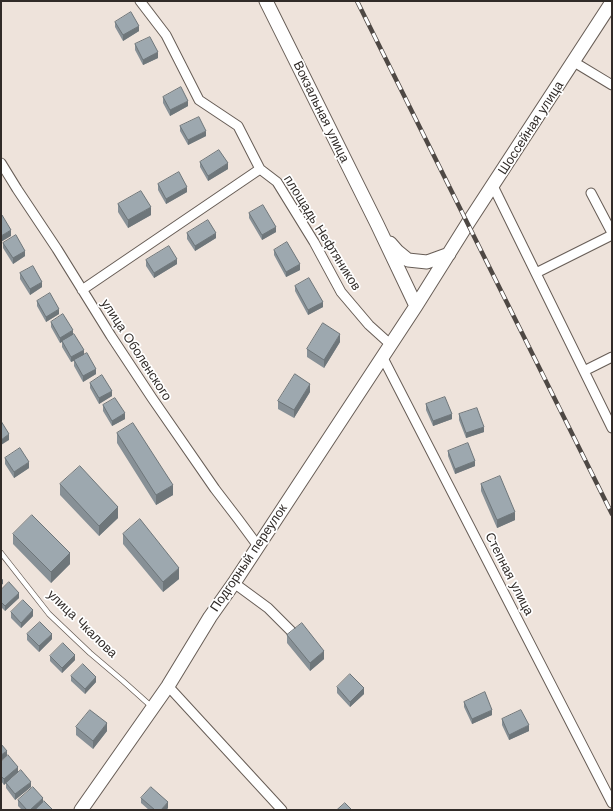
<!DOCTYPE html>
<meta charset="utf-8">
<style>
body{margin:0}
#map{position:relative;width:613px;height:811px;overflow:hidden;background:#eee3db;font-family:"Work Sans",sans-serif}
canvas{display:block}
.frame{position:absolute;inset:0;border:2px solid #302b28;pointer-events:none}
</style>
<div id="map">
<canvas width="613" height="811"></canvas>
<div class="frame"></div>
</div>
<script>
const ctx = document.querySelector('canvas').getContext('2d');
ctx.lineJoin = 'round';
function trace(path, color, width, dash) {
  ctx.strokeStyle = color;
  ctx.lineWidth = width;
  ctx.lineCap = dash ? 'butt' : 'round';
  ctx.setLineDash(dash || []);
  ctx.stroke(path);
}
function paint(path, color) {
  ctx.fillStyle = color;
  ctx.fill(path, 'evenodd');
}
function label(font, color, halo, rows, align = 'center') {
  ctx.font = font + ' "Work Sans",sans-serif';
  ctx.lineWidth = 3.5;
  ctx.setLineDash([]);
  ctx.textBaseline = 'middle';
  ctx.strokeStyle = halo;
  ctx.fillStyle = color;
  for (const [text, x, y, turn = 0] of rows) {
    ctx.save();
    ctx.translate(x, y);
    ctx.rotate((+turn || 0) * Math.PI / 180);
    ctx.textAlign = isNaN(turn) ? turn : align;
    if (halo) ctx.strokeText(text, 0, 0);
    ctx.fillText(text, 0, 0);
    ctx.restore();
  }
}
const service = new Path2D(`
 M1,553L49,614L90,653L123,681L152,707`);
const minor = new Path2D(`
 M140,1L166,35L199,100L238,126L260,169L277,182L314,242L341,292L369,325L390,344
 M574,62L612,85
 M1,163L17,189L57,249L111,336L152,398L215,489L238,519L258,546
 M493,186L612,428
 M591,193L612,233
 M536,273L612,235
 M82,290L260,169
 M382,356L612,803
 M584,371L612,357
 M234,583L268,608L293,633
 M168,686L282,810`);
const secondary = new Path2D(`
 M266,1L377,224L416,306
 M390,243L397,251L408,260L427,262L449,254
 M81,810L168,686L210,617L234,583L416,306L468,223L612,2`);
trace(service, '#675d56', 6);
trace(minor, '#675d56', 11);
trace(secondary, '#675d56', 15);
trace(service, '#fff', 4.5);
trace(minor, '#fff', 9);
trace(secondary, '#fff', 13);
const rail = new Path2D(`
 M357,1L612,514`);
trace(rail, '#4e4844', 4.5);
trace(rail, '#fff', 3, [9]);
paint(new Path2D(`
 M115,22L139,31L123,41L115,27Z
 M135,44L158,58L143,65L135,50Z
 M163,97L188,106L170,116L163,103Z
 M180,126L206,136L188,145L180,131Z
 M200,162L228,169L208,181L200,167Z
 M158,184L187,192L166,204L158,190Z
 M118,204L151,215L128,228L118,212Z
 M249,213L276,232L262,240L249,218Z
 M187,233L216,238L195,251L187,239Z
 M3,243L25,256L13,264L3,248Z
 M274,250L300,270L286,277L274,255Z
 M146,260L177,264L154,278L146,266Z
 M20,273L42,287L30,295L20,279Z
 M295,286L323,307L308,315L295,291Z
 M37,301L59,314L46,322L37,306Z
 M51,322L73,335L84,355L96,374L83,382L74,366V361L71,362L62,347V342L60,343L51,327Z
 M340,342L324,368L307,357V349Z
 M90,383L112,396L99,404L90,388Z
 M310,392L294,418L278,409V401Z
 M426,404L452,419L433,426L426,410Z
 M103,405L125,419L112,426L103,411Z
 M459,414L484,432L466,438L459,420Z
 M117,433L173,495L156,505L117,443Z
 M448,451L475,466L455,474L448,456Z
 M5,458L29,468L14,478L5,464Z
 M60,484L118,518L99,536L60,495Z
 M481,484L515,520L497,528L481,491Z
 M13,534L70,564L51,583L13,544Z
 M123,534L179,579L163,592L123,544Z
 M1,590L19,598L5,611L1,607Z
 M11,612L33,616L21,628L11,618Z
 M27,634L52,639L39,652L27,640Z
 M287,635L324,659L310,671L287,643Z
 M50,656L75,660L62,673L50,661Z
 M71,676L96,682L85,694L71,681Z
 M337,687L364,694L350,707L337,693Z
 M464,702L492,715L472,724L464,707Z
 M502,719L529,731L509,740L502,725Z
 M76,727L107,731L93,749L76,735Z
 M1,762L18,772L10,779L31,787L15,800L6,788V783L4,785L1,781Z
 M141,798L168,808L166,810H149L141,803Z
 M18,800L43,803L53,810H22L18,806Z`), '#879096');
paint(new Path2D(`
 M139,26V31L123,41V35Z
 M158,52V58L143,65V60Z
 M188,101V106L170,116V110Z
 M206,131V136L188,145V140Z
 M228,163V169L208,181V176Z
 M187,187V192L166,204V199Z
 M151,207V215L128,228V220Z
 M276,227V232L262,240V235Z
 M11,230V236L1,242V236Z
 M216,233V238L195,251V246Z
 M25,251V256L13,264V258Z
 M177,259V264L154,278V273Z
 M300,264V270L286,277V272Z
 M42,282V287L30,295V289Z
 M323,302V307L308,315V310Z
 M59,309V314L46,322V317Z
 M73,330V335L60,343V338Z
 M340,334V342L324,368V360Z
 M84,350V355L71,362V357Z
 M96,369V374L83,382V376Z
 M310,384V392L294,418V410Z
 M112,391V396L99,404V398Z
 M125,413V419L112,426V421Z
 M452,414V419L433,426V421Z
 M484,427V432L466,438V433Z
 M9,434V440L1,445V440Z
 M475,461V466L455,474V469Z
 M29,462V468L14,478V472Z
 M173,485V495L156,505V495Z
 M118,507V518L99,536V526Z
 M515,512V520L497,528V520Z
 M70,553V564L51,583V572Z
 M179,568V579L163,592V582Z
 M3,579V584L1,585V580Z
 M19,593V598L5,611V606Z
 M33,610V616L21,628V623Z
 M52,634V639L39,652V646Z
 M324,651V659L310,671V663Z
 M75,655V660L62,673V668Z
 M96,677V682L85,694V689Z
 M364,688V694L350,707V702Z
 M492,710V715L472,724V719Z
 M107,723V731L93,749V741Z
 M529,725V731L509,740V735Z
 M7,751V756L1,761V755Z
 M18,767V772L4,785V779Z
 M31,782V787L15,800V794Z
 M43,798V804L36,810H30Z
 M168,802V808L166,810H161Z`), '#6e767a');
const building = new Path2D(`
 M131,12L139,26L123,35L115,22Z
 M150,37L158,52L143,60L135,44Z
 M181,87L188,101L170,110L163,97Z
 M199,117L206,131L188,140L180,126Z
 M219,150L228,163L208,176L200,162Z
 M179,172L187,187L166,199L158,184Z
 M141,191L151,207L128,220L118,204Z
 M263,205L276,227L262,235L249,213Z
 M1,215H2L11,230L1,236Z
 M208,220L216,233L195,246L187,233Z
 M16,235L25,251L13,258L3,243Z
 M287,242L300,264L286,272L274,250Z
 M169,246L177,259L154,273L146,260Z
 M33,266L42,282L30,289L20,273Z
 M309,278L323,302L308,310L295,286Z
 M50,293L59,309L46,317L37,301Z
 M63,314L73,330L60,338L51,322Z
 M323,323L340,334L324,360L307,349Z
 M74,334L84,350L71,357L62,341Z
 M87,353L96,369L83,376L74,360Z
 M295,374L310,384L294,410L278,401Z
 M102,375L112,391L99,398L90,383Z
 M445,397L452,414L433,421L426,404Z
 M115,398L125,413L112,421L103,405Z
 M477,408L484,427L466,433L459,414Z
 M1,421L9,434L1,440Z
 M133,423L173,485L156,495L117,433Z
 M468,443L475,461L455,469L448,451Z
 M20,448L29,462L14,472L5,458Z
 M80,466L118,507L99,526L60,484Z
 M500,476L515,512L497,520L481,484Z
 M32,515L70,553L51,572L13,534Z
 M140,519L179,568L163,582L123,534Z
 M9,582L19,593L5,606L1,602V590Z
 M23,600L33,610L21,623L11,612Z
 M40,622L52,634L39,646L27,634Z
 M302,623L324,651L310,663L287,635Z
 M63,643L75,655L62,668L50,656Z
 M83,664L96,677L85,689L71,676Z
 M350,674L364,688L350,702L337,687Z
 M485,692L492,710L472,719L464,702Z
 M90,710L107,723L93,741L76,727Z
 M521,710L529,725L509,735L502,719Z
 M1,744L7,751L1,755Z
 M8,755L18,767L4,779L1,776V762Z
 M21,770L31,782L15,794L6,783Z
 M33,787L43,798L30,810H27L18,800Z
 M151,787L168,802L161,810H155L141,798Z
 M44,801L53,810H35Z
 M345,803L352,810H337Z`);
paint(building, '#9da8af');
trace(building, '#6e767a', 1);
label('13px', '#302b28', '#fff', [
 ["Вокзальная улица",321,112,64],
 ["Шоссейная улица",531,128,-57],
 ["площадь Нефтяников",322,233,58],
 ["улица Оболенского",136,350,57],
 ["Подгорный переулок",249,558,-56],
 ["Степная улица",509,574,63],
 ["улица Чкалова",82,624,44]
]);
</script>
